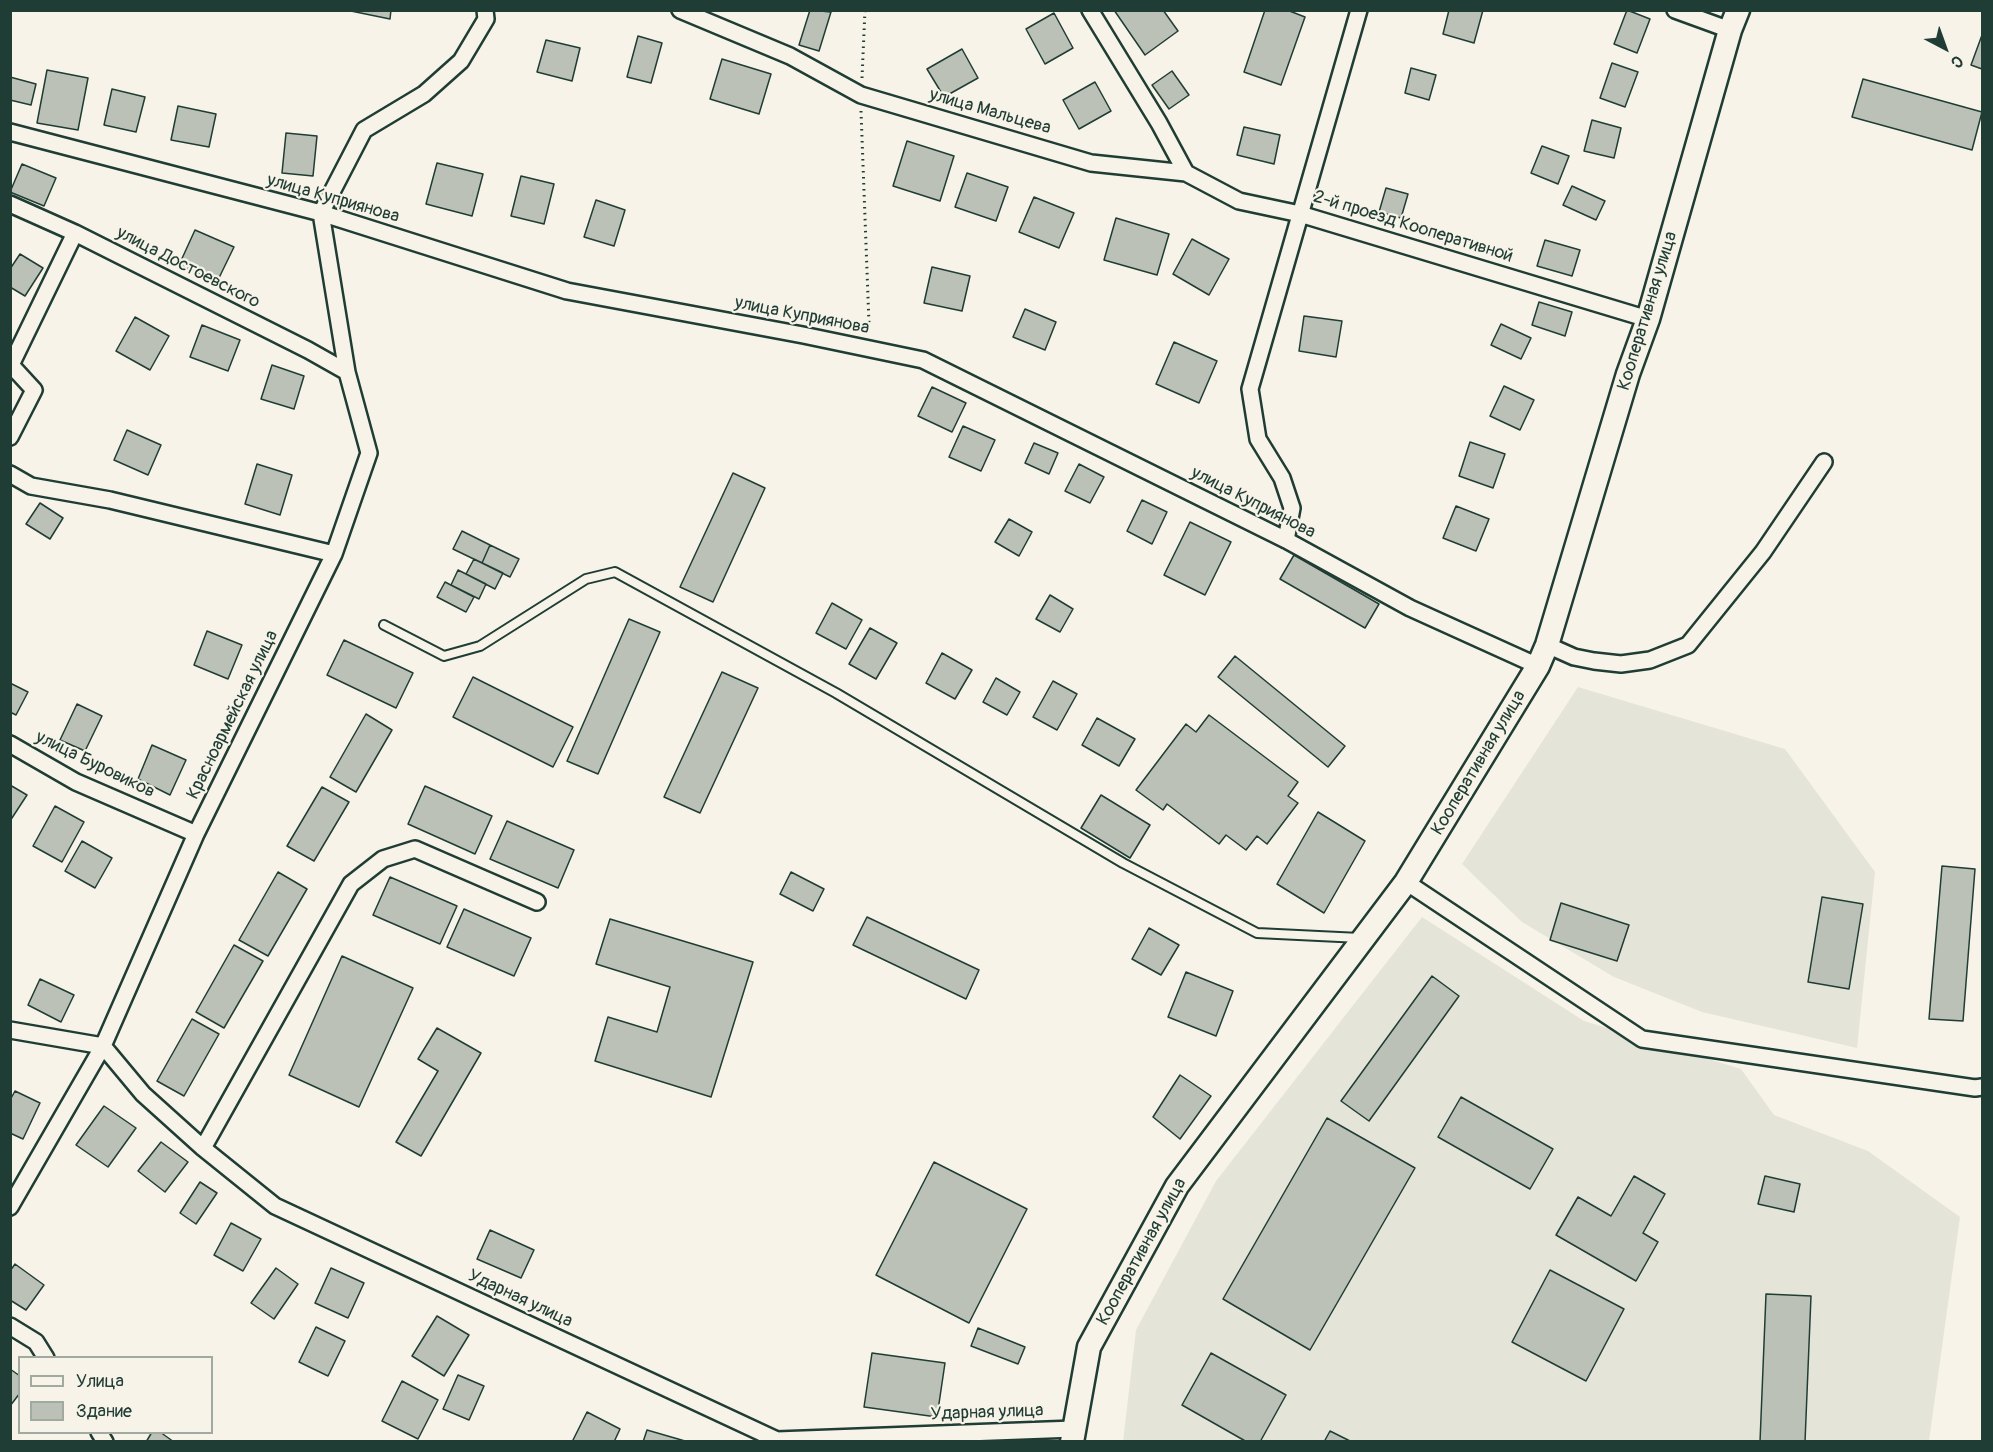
<!DOCTYPE html>
<meta charset="utf-8">
<style>
body{margin:0}
#map{position:relative;width:1993px;height:1452px;overflow:hidden;background:#f7f3e8;font-family:Pangolin,sans-serif}
canvas{display:block}
.frame{position:absolute;inset:0;border:12px solid #1f3d34;pointer-events:none}
.legend{position:absolute;left:18px;top:1356px;width:195px;height:78px;box-sizing:border-box;background:#f7f3e8;border:2px solid #a1aaa0;margin:0;padding:8px 10px;list-style:none;font-size:18px;color:#1f3d34}
.legend li{display:flex;align-items:center;gap:12px;height:30px}
.legend b{width:30px;border:2px solid #a1aaa0}
.north{position:absolute;left:1915px;top:18px;width:60px;height:60px;-webkit-text-stroke:4px #f7f3e8;paint-order:stroke;rotate:139deg;font-size:16px;font-weight:700;line-height:24px;text-align:center;color:#1f3d34}
.north::after{content:'';display:block;margin:auto;width:21px;height:27px;background:#1f3d34;clip-path:polygon(50% 0,100% 100%,50% 72%,0 100%)}
</style>
<div id="map">
<canvas width="1993" height="1452"></canvas>
<div class="frame"></div>
<ul class="legend">
<li><b style="height:8px;background:#f7f3e8"></b>Улица</li>
<li><b style="height:16px;background:#bbc1b6"></b>Здание</li>
</ul>
<div class="north">С</div>
</div>
<script>
const ctx = document.querySelector('canvas').getContext('2d');
ctx.lineJoin = 'round';
function paint(path, color) {
  ctx.fillStyle = color;
  ctx.fill(path, 'evenodd');
}
function trace(path, color, width, dash) {
  ctx.strokeStyle = color;
  ctx.lineWidth = width;
  ctx.lineCap = dash ? 'butt' : 'round';
  ctx.setLineDash(dash || []);
  ctx.stroke(path);
}
function label(font, color, halo, rows, align = 'center') {
  ctx.font = font + ' Pangolin,sans-serif';
  ctx.lineWidth = 4.5;
  ctx.setLineDash([]);
  ctx.textBaseline = 'middle';
  ctx.strokeStyle = halo;
  ctx.fillStyle = color;
  for (const [text, x, y, turn = 0] of rows) {
    ctx.save();
    ctx.translate(x, y);
    ctx.rotate((+turn || 0) * Math.PI / 180);
    ctx.textAlign = isNaN(turn) ? turn : align;
    if (halo) ctx.strokeText(text, 0, 0);
    ctx.fillText(text, 0, 0);
    ctx.restore();
  }
}
paint(new Path2D(`
 M1578,687L1785,749L1875,872L1857,1048L1702,1012L1614,977L1522,922L1462,864Z
 M1422,917L1584,1021L1741,1069L1774,1115L1868,1151L1960,1217L1929,1441L1123,1442L1136,1330L1216,1181Z`), '#e5e4d9');
const building = new Path2D(`
 M346,10H391L390,19Z
 M810,10L831,12L819,51L799,45Z
 M1114,10H1163L1178,31L1145,55Z
 M1265,10H1287L1305,17L1281,85L1244,72Z
 M1449,10H1483L1474,43L1443,34Z
 M1627,10L1650,19L1637,53L1614,44Z
 M1054,13L1073,48L1045,64L1026,29Z
 M1982,35V69L1971,65Z
 M638,36L662,43L651,83L627,77Z
 M546,40L580,48L572,81L537,72Z
 M962,49L978,78L944,97L927,69Z
 M722,59L771,74L759,114L710,99Z
 M1612,63L1638,72L1625,107L1600,98Z
 M1411,68L1436,75L1429,100L1405,93Z
 M47,70L88,78L78,130L37,123Z
 M1172,71L1189,95L1169,109L1152,85Z
 M10,77L36,84L31,105L10,100Z
 M1863,79L1982,112L1972,150L1852,117Z
 M1095,82L1111,111L1079,129L1063,100Z
 M112,89L145,97L136,132L104,125Z
 M178,106L216,114L209,147L171,140Z
 M1592,120L1621,128L1614,158L1584,151Z
 M1244,127L1280,135L1274,164L1237,155Z
 M286,133L317,136L313,176L282,173Z
 M907,141L954,156L940,201L893,186Z
 M1542,146L1569,156L1558,184L1531,173Z
 M437,163L483,174L472,216L426,204Z
 M22,164L56,178L44,206L10,192Z
 M967,173L1008,187L996,221L955,207Z
 M521,176L554,184L544,224L511,216Z
 M1572,186L1605,201L1596,220L1563,205Z
 M1386,188L1408,194L1401,218L1379,212Z
 M1034,197L1074,213L1059,248L1019,232Z
 M596,200L625,210L614,246L584,237Z
 M1116,218L1169,234L1157,275L1104,260Z
 M195,230L234,247L217,282L179,265Z
 M1192,239L1229,259L1209,295L1173,274Z
 M1545,240L1580,250L1572,276L1537,266Z
 M20,254L43,268L25,296L10,287V269Z
 M932,267L970,276L962,311L924,303Z
 M1539,302L1572,312L1565,336L1532,325Z
 M1025,309L1056,322L1045,350L1013,337Z
 M1304,316L1342,321L1336,357L1299,351Z
 M135,317L169,336L150,370L116,351Z
 M1501,324L1531,338L1521,359L1491,345Z
 M202,325L240,340L228,371L190,357Z
 M1174,342L1217,361L1199,403L1156,384Z
 M272,365L304,376L294,409L261,399Z
 M1504,386L1534,400L1520,430L1490,416Z
 M932,387L966,403L952,432L918,416Z
 M963,426L995,440L981,471L949,457Z
 M127,430L161,445L148,475L114,460Z
 M1470,442L1505,454L1493,488L1459,476Z
 M1034,443L1058,453L1049,474L1025,463Z
 M257,464L292,475L280,515L245,504Z
 M1079,464L1104,477L1090,503L1065,491Z
 M733,473L765,488L713,602L680,587Z
 M1142,500L1167,512L1152,544L1127,531Z
 M40,503L63,518L50,539L26,524Z
 M1456,506L1489,519L1476,551L1443,538Z
 M1009,519L1032,532L1019,556L995,542Z
 M1190,522L1231,542L1205,595L1164,575Z
 M462,531L490,545L482,563L453,549Z
 M490,545L519,559L510,577L482,563Z
 M1294,555L1379,604L1365,628L1280,579Z
 M474,559L503,573L495,589L466,574Z
 M458,570L486,584L479,599L451,585Z
 M445,582L474,597L466,612L437,597Z
 M1050,595L1073,609L1060,632L1036,619Z
 M832,603L862,620L846,649L816,633Z
 M629,619L660,632L598,774L567,761Z
 M870,628L897,643L876,679L849,664Z
 M207,631L242,645L228,679L194,665Z
 M344,640L413,673L396,708L327,675Z
 M942,653L972,670L955,699L926,683Z
 M1235,656L1345,746L1328,767L1218,677Z
 M722,672L758,688L700,813L664,797Z
 M473,677L573,727L553,767L453,717Z
 M996,678L1020,692L1007,715L983,702Z
 M1053,681L1077,694L1057,730L1033,717Z
 M10,683L28,692L16,715L10,712Z
 M77,704L102,716L85,751L60,740Z
 M366,714L392,730L356,792L330,777Z
 M1209,715L1298,782L1288,796L1298,803L1267,844L1257,836L1246,850L1226,835L1219,844L1167,804L1163,810L1136,790L1186,724L1196,732Z
 M1097,718L1135,739L1119,766L1082,745Z
 M152,745L186,760L170,795L138,779Z
 M10,785L27,795L10,821Z
 M425,786L492,816L475,854L408,824Z
 M322,787L349,802L314,861L287,846Z
 M1101,795L1150,825L1130,858L1081,828Z
 M55,806L84,822L62,862L33,846Z
 M1318,812L1365,841L1324,913L1277,884Z
 M507,821L574,850L558,888L490,859Z
 M82,841L112,858L95,888L65,871Z
 M1942,866L1975,869L1963,1021L1929,1019Z
 M278,872L307,889L268,956L239,940Z
 M791,872L824,889L813,911L780,894Z
 M390,877L457,906L440,944L373,915Z
 M1822,897L1863,904L1849,989L1808,982Z
 M1561,903L1629,925L1617,961L1550,940Z
 M464,909L531,938L514,976L447,947Z
 M867,917L979,970L966,999L853,945Z
 M610,919L753,962L711,1097L595,1061L608,1017L657,1032L670,987L596,964Z
 M1149,928L1179,945L1161,975L1132,959Z
 M234,945L263,961L224,1028L196,1012Z
 M342,956L413,988L359,1107L289,1075Z
 M1186,972L1233,991L1216,1036L1168,1017Z
 M1432,976L1459,996L1369,1121L1341,1101Z
 M40,979L74,995L61,1022L28,1005Z
 M192,1019L219,1034L184,1096L157,1081Z
 M437,1028L481,1053L421,1156L396,1142L438,1071L418,1059Z
 M1180,1075L1211,1096L1180,1139L1153,1117Z
 M15,1091L40,1103L23,1139L10,1133V1100Z
 M1461,1097L1553,1149L1530,1189L1438,1137Z
 M104,1106L136,1128L108,1167L76,1145Z
 M1327,1118L1415,1168L1310,1350L1223,1299Z
 M161,1142L188,1162L165,1192L138,1171Z
 M934,1162L1027,1209L969,1323L876,1275Z
 M1634,1176L1665,1194L1643,1233L1658,1242L1636,1281L1556,1235L1578,1197L1611,1216Z
 M1765,1176L1800,1184L1794,1212L1758,1204Z
 M200,1182L217,1193L196,1224L180,1213Z
 M231,1223L261,1239L243,1271L214,1255Z
 M490,1230L534,1250L521,1278L477,1259Z
 M15,1264L44,1285L26,1310L10,1300V1271Z
 M276,1268L298,1284L274,1319L251,1303Z
 M331,1268L364,1283L348,1318L315,1303Z
 M1550,1270L1624,1309L1586,1381L1512,1342Z
 M1766,1294L1811,1296L1805,1442H1760Z
 M437,1316L469,1335L444,1376L412,1356Z
 M316,1327L345,1341L328,1376L299,1362Z
 M978,1328L1025,1347L1018,1364L971,1346Z
 M872,1353L945,1363L937,1417L864,1407Z
 M1211,1353L1286,1395L1260,1442H1247L1182,1405Z
 M10,1369L20,1376V1393L10,1406Z
 M458,1375L484,1386L469,1420L443,1409Z
 M402,1381L438,1400L418,1439L382,1421Z
 M587,1412L620,1429L614,1442H572Z
 M647,1430L685,1441L643,1442Z
 M1330,1431L1352,1442H1324Z
 M152,1432H160L174,1442H146Z`);
paint(building, '#bbc1b6');
trace(building, '#1f3d34', 1.5);
const lane = new Path2D(`
 M384,625L444,656L480,646L586,579L615,572L836,693L1123,863L1257,933L1360,938`);
const street = new Path2D(`
 M680,10L790,56L861,95L1091,163L1186,173L1239,201L1300,214L1648,319
 M1090,10L1159,123L1186,173
 M1675,10L1730,30
 M10,132L321,213L567,291L803,335L923,360L1286,540L1410,608L1538,666
 M10,204L75,233L308,350L347,372
 M10,437L34,390L11,365L75,233
 M10,474L31,486L110,500L334,554
 M1286,540L1292,508L1282,478L1258,439L1250,389L1359,10
 M1547,645L1574,657L1594,661L1621,664L1650,660L1688,645L1763,552L1824,462
 M10,744L76,782L196,834
 M1406,882L1642,1039L1975,1088L1982,1087
 M10,1030L103,1046L143,1094L203,1148L275,1206L777,1440L1074,1429
 M203,1148L351,884L383,859L415,849L537,902
 M10,1207L103,1046L196,834L334,554L369,453L347,372L321,213L364,130L424,94L461,61L486,19L485,10
 M10,1326L36,1342L46,1358
 M99,1432L105,1442`);
const secondary = new Path2D(`
 M1072,1442L1089,1347L1177,1186L1406,882L1538,666L1547,645L1628,374L1648,319L1730,30L1738,10`);
trace(lane, '#1f3d34', 12);
trace(street, '#1f3d34', 20);
trace(secondary, '#1f3d34', 27);
trace(new Path2D(`
 M862,78L865,10
 M861,111L869,324`), '#1f3d34', 3, [1.5, 4.5]);
trace(lane, '#f7f3e8', 8);
trace(street, '#f7f3e8', 15);
trace(secondary, '#f7f3e8', 22);
label('18px', '#1f3d34', '#f7f3e8', [
 ["улица Мальцева",990,112,16],
 ["улица Куприянова",333,199,16],
 ["2-й проезд Кооперативной",1413,227,17],
 ["улица Достоевского",188,268,27],
 ["Кооперативная улица",1648,311,-73],
 ["улица Куприянова",802,316,11],
 ["улица Куприянова",1253,503,27],
 ["Красноармейская улица",233,715,-64],
 ["Кооперативная улица",1479,763,-59],
 ["улица Буровиков",95,765,26],
 ["Кооперативная улица",1142,1252,-61],
 ["Ударная улица",520,1299,25],
 ["Ударная улица",987,1413,-2]
]);
</script>
